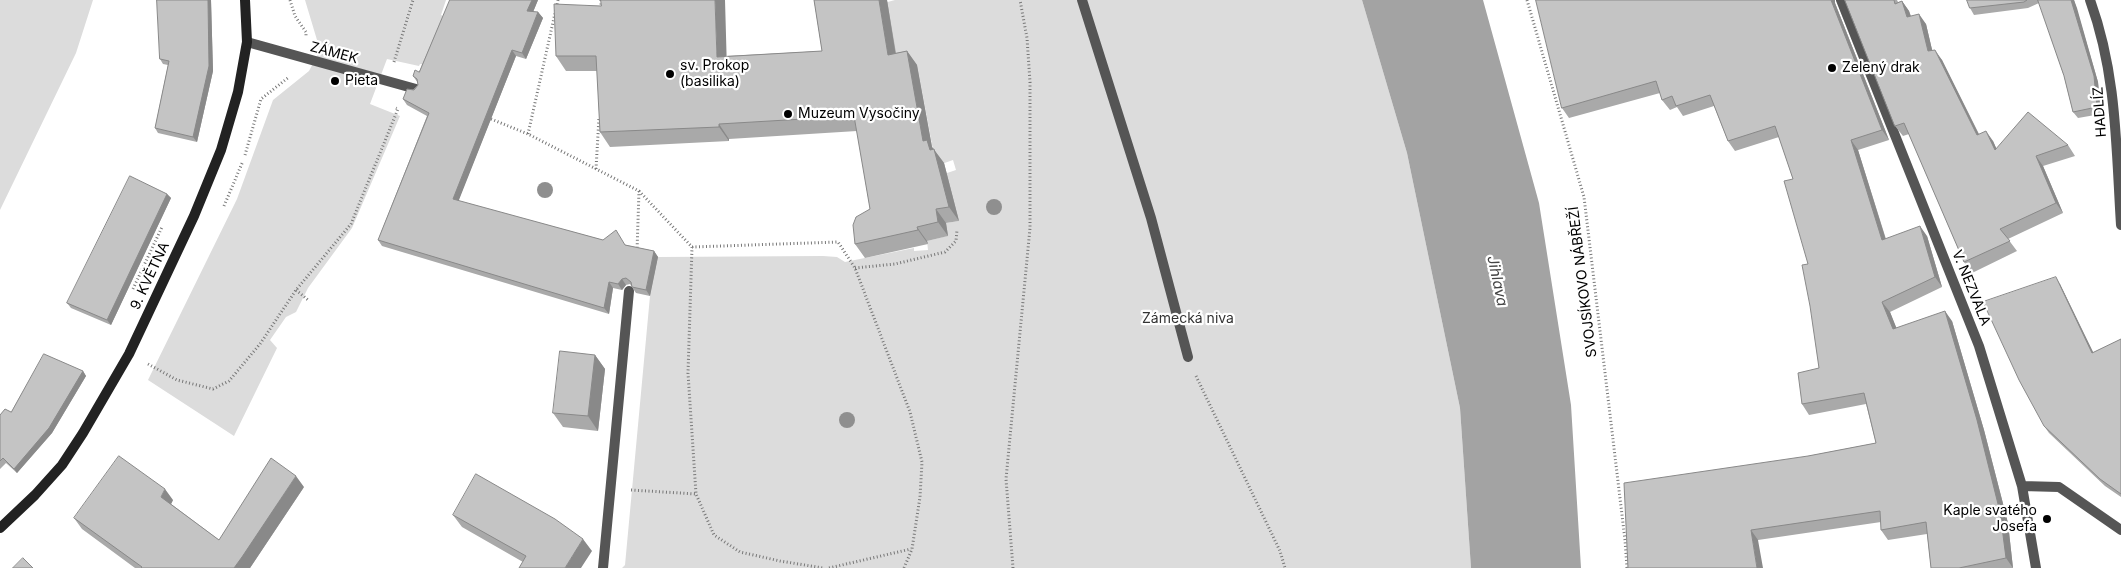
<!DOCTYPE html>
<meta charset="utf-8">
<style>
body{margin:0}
canvas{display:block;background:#fff}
</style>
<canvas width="2121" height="568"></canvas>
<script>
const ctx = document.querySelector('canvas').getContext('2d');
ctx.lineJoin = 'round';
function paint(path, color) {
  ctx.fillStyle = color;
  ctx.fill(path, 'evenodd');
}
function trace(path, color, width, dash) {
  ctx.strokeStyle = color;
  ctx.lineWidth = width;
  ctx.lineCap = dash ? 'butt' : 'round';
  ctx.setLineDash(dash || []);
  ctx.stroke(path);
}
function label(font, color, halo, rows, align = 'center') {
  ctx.font = font + ' Inter,sans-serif';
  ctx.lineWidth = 4.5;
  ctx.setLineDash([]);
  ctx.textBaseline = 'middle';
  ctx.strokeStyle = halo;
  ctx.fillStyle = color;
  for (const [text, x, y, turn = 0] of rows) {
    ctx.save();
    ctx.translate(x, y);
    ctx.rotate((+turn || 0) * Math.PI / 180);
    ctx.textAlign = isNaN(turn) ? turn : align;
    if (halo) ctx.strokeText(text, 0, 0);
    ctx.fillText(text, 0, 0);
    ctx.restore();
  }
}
paint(new Path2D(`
 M0,0H93L76,53L0,210Z
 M305,0H446L441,15L443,16L440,23L446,26L424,65L420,64L419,66L387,59L370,104L400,116L352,228L308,288L296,312L286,317L270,340L277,348L234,436L148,380L237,199L273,100L309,71L320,50Z
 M895,0H1362L1407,153L1460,408L1471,568H622L625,565L650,296L658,257L823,256L837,257L845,262L914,248V251L928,250L927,241L947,236L946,223L959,221L938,176L956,170L953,160L936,166L917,65L877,74C900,32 898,40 865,8Z`), '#dcdcdc');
paint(new Path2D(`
 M1362,0H1483L1539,203L1571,405L1581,568H1471L1460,408L1407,153Z`), '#a3a3a3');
trace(new Path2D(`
 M290,0L295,16L306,32V36
 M601,0V9
 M1527,0L1584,197L1625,540L1627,568
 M394,62L413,0
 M491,119L528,134L639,191L637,251
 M528,134L558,0
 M245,155L261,99L289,77
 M596,169L599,117
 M639,191L692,247L688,373L696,494L714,535L740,552L780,561L823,568
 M224,206L243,161
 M692,247L838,242L855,268L910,412L922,462L920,497L912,549L904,568
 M855,268L895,264L945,252L956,241L957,230
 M133,289L162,227
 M296,290L308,300
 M148,364L177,380L213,389L229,381L260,344L296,290L351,224L398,109L396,108
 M1196,376L1280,551L1285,568
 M631,490L696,494
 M829,568L911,549
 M1013,568L1006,479L1030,228V82L1027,38L1020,0`), '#777', 3, [1, 2.5]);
trace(new Path2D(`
 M247,42L416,89
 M603,568L629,291`), '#555', 10);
trace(new Path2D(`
 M1082,0L1151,218L1188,357
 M1841,0L1979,346L2022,486L2036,568
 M2090,0C2117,74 2116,147 2121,225
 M2022,486L2059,487L2121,530`), '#555', 10);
trace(new Path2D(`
 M0,528L35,495L62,465L83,433L129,354L194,216L221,150L238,92L247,42L245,0`), '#222', 10);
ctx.fillStyle = '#8f8f8f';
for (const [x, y] of [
 [545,190],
 [994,207],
 [847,420]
]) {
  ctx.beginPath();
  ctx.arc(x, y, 8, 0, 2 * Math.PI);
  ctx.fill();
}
paint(new Path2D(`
 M157,0H211L213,71L197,142L158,133L155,128L168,65L163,64L160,59Z
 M450,0H538L533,12H538L543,18L526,59L516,56L458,201L603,240L654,251L658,257L650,296L636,293L630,284L626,285L622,290L613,288L609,314L382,246L378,240L427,116L407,105L403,99L418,85V83L413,76L419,72Z
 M814,0H887L896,53L907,51L917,65L932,147L944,163L959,221L946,223L948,236L927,241L928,244L865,258L855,244L870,209L857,131L729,139V141L610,147L600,132L597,71H566L556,56L601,6L726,56L822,51Z
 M1536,0H1835V3L1889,140L1858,150L1886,239L1927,236L1942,287L1890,312L1896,328L1952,321L1984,430L2008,523L2013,568H1931L1927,534L1888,540L1881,530V522L1758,540L1628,568L1808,456L1876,443L1866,404L1809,415L1802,404L1819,368L1808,264L1793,179L1779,137L1735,151L1728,141L1714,106L1683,116L1677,107L1670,110L1662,100L1660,93L1569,118L1562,108Z
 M1845,0H1897L1898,2L1902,1L1909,11L1911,16L1926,24L1932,50L1942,60L1979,134L1993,141L1996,148L2068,145L2075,156L2043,166L2063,213L2008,239L2017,251L1972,273L1964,262L1909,134L1903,136L1895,126Z
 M1967,0H2074L2098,82L2101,114L2078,118L2073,112L2064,76L2039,3L2028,8L1974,15L1970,8Z
 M167,194L171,198L111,325L71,308L67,303Z
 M2060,284L2093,353L2121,339V497L2105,486L2049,433L2044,426Z
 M595,355L605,369L598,431L563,427L553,413Z
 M83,371L86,376L52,433L17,473L6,463L0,469V415L11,412Z
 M304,487L250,568H135L82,529L74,518L173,500L171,504L219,540Z
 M453,515L592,551L523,562L462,527Z`), '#a9a9a9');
paint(new Path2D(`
 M208,0H211L213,71L197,142L193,137Z
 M532,0H538L531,17L527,11Z
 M715,0H725L727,71L717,57Z
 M879,0H887L898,69L888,55Z
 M1831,0H1835V3L1889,140L1882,130Z
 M2071,0H2074L2077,8L2098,82L2101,114L2097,107Z
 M1902,1L1909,11L1914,27L1907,17Z
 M538,12L543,18L526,59L522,53Z
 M1919,14L1926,24L1935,62L1928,51Z
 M512,50L516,56L457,205L453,199Z
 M1935,50L1942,60L1984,145L1977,135Z
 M907,51L917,65L932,147L944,163L959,221L949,207L923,141Z
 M719,124L729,139V141L719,127Z
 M1986,131L1993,141L2002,161L1995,150Z
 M1851,140L1858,150L1889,250L1882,240Z
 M2036,156L2043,166L2063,213L2056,203Z
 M167,194L171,198L111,325L107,320Z
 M936,209L946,223L948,236L938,222Z
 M1920,226L1927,236L1942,287L1935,277Z
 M917,227L927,241L928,244L918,230Z
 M654,251L658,257L650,296L646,290Z
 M2056,277L2060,284L2097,360L2092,353Z
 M622,279L626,285L622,290L618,284Z
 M609,282L613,288L609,314L604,308Z
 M1882,302L1890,312L1901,339L1893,329Z
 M1945,311L1952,321L1984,430L2008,523L2013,568L2006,558Z
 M595,355L605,369L598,431L588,416Z
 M83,371L86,376L52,433L17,473L14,469Z
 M296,476L304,487L250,568H234Z
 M165,489L173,500L169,508L161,497Z
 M1751,530L1758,540L1763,568H1757Z
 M583,539L592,551L581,568H565Z`), '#898989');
const building = new Path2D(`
 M157,0H208L209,66L193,137L155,128L169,61L160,59Z
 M450,0H532L527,11L538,12L522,53L512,50L453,199L603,240L616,230L625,245L654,251L646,290L632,287L631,282L626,278L622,279L618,284L609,282L604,308L378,240L429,113L403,99L407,89L414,90L418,85L417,79L413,76L415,70L419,72Z
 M601,0H715L717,57L822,51L814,0H879L888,55L907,51L923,141L927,140L930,150L934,149L949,207L936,209L938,222L917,227L918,230L855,244L853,225L856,217L870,209L854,116L719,124V127L600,132L596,56H556L554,4L601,6Z
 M1536,0H1831L1882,130L1851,140L1882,240L1920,226L1935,277L1882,302L1893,329L1945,311L1977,420L2000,512L2006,558L1959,568H1931L1926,522L1881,530L1880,511L1751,530L1757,568H1628L1624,483L1808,456L1876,443L1864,393L1802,404L1798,373L1819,368L1810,306L1802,265L1808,264L1784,181L1793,179L1775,126L1728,141L1710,95L1676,106L1672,96L1662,100L1656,81L1562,108Z
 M1845,0H1894L1895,4L1902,1L1907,17L1919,14L1928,51L1935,50L1977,135L1986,131L1995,150L2028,112L2068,145L2036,156L2056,203L2000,229L2010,241L1964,262L1904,123L1895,126Z
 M1967,0H2027L2024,2L1970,8Z
 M2038,0H2071L2094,76L2097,107L2073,112L2064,76Z
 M130,176L167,194L107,320L67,303Z
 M2056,277L2092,353L2121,339V494L2100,479L2044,426L2019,380L1983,302Z
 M560,351L595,355L588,416L553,413Z
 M44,354L83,371L49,428L14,469L3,458L0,461V415L5,409L11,412Z
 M119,456L165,489L161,497L219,540L271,458L296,476L242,557L234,568H141L142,567L74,518Z
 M476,474L555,519L583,539L565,568H519L526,556L453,515Z
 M23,558L33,568H13Z`);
paint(building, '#c4c4c4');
trace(building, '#898989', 1);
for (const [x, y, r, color] of [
 [1832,68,5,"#000"],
 [670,74,5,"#000"],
 [335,81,5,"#000"],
 [788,114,5,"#000"],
 [2047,519,5,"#000"]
]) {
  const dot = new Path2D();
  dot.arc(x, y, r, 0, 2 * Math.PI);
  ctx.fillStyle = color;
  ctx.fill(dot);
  trace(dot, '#fff', 2);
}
label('14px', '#000', '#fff', [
 ["ZÁMEK",334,53,15],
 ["HADLÍZ",2100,112,-94],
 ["9. KVĚTNA",150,276,-65],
 ["SVOJSÍKOVO NÁBŘEŽÍ",1583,282,-97],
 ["V. NEZVALA",1971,288,68]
]);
label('14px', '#000', '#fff', [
 ["sv. Prokop",680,66],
 ["(basilika)",680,82],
 ["Zelený drak",1842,68],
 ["Pieta",345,81],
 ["Muzeum Vysočiny",798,114],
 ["Kaple svatého",2037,511,"right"],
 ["Josefa",2037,527,"right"]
], 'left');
label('14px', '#333', '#fff', [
 ["Zámecká niva",1188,319]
]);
label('italic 15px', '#444', '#fff', [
 ["Jihlava",1497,281,78]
]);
</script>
